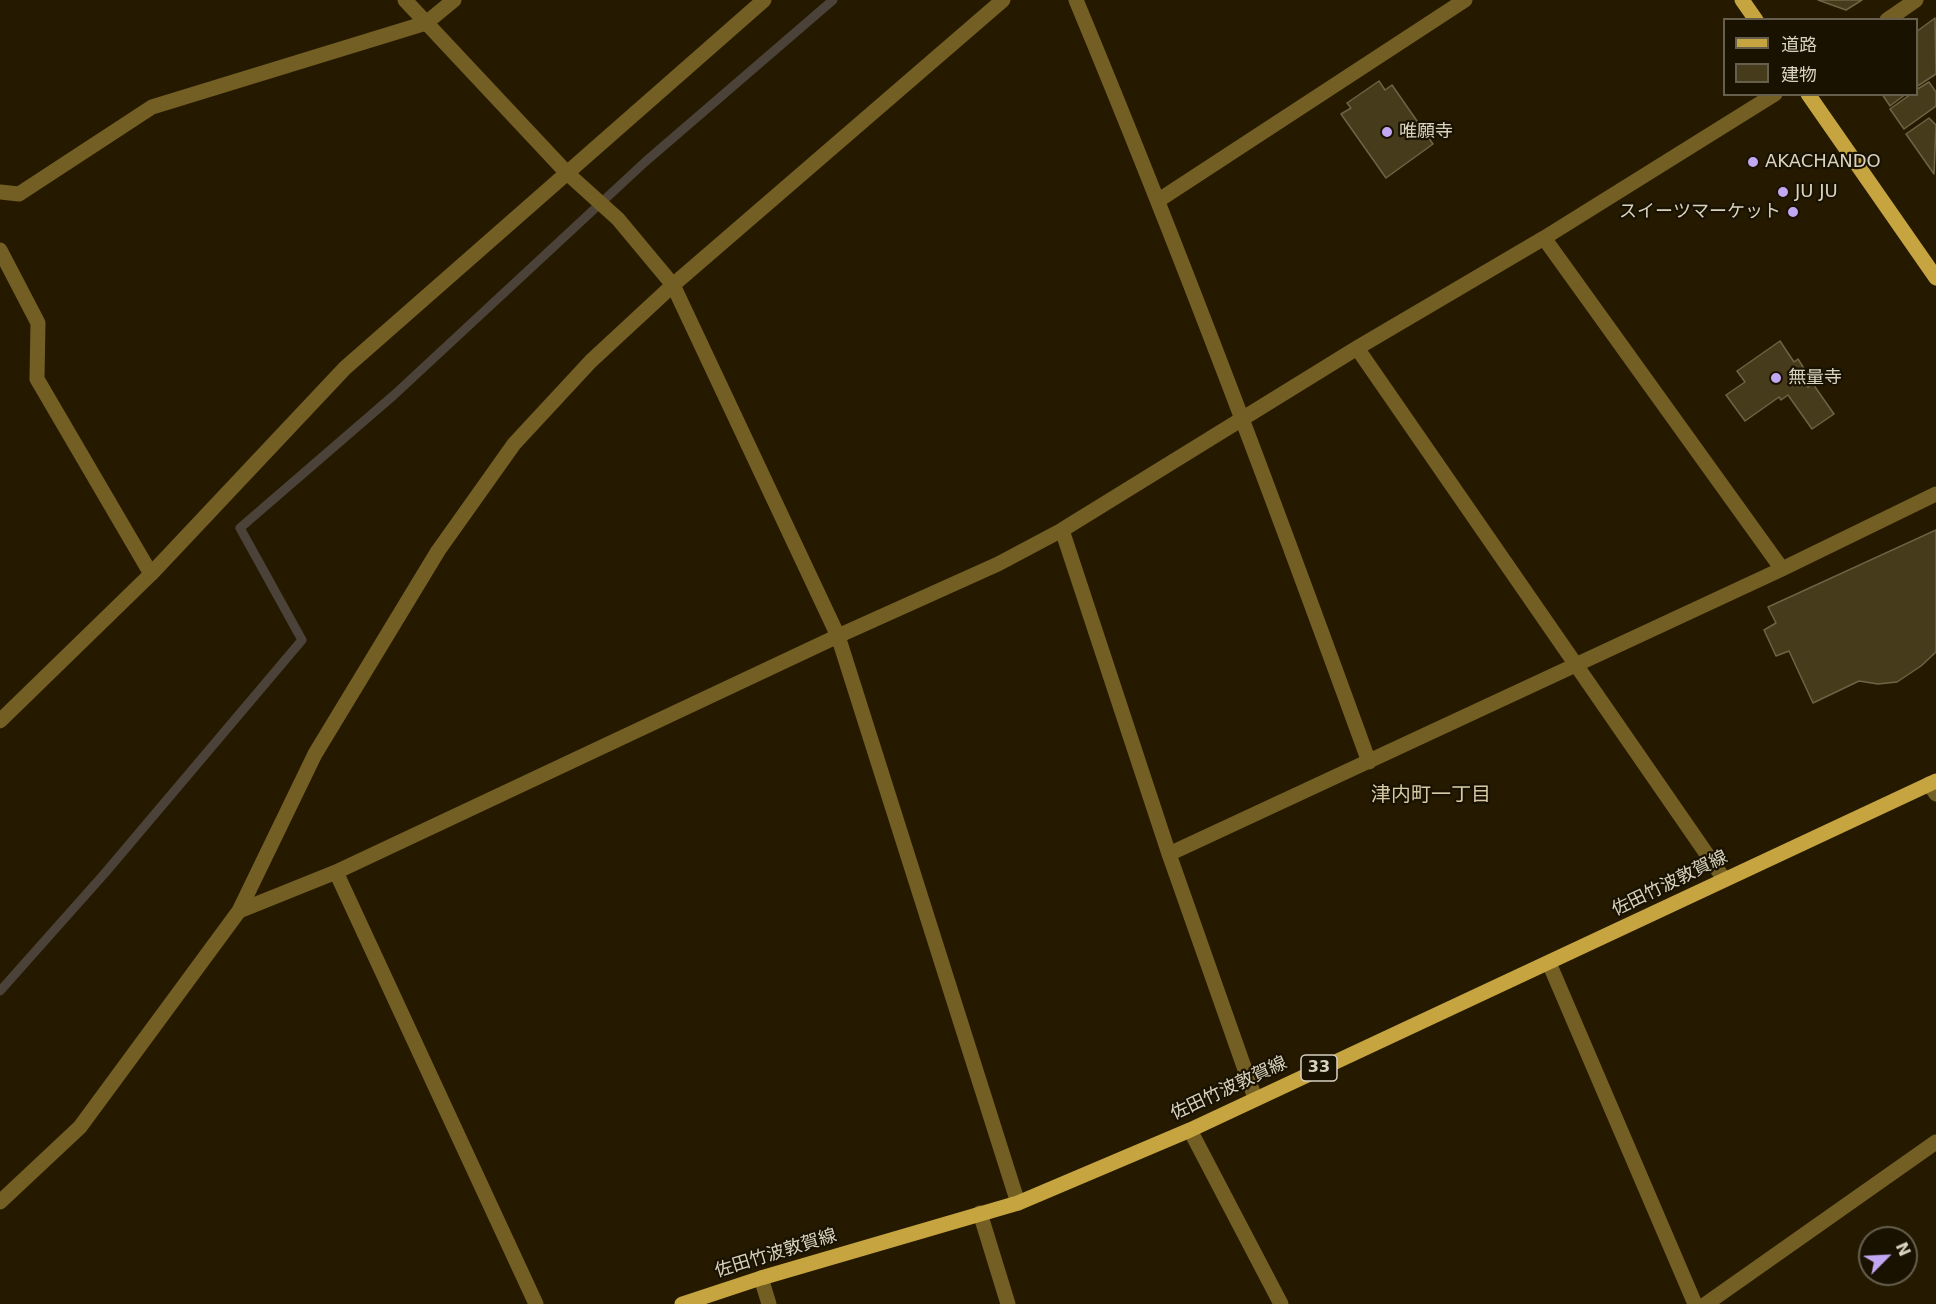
<!DOCTYPE html>
<meta charset="utf-8">
<style>
body{margin:0}
#map{position:relative;width:1936px;height:1304px;overflow:hidden;background:#251a00;font-family:"DejaVu Sans","Noto Sans JP",sans-serif}
canvas{display:block}
.legend{position:absolute;left:1723px;top:18px;width:195px;height:78px;box-sizing:border-box;background:#1a1200;border:2px solid #665f4d;margin:0;padding:8px 10px;list-style:none;font-size:18px;color:#d8d2c0}
.legend li{display:flex;align-items:center;gap:12px;height:30px}
.legend b{width:30px;border:2px solid #665f4d}
.north{position:absolute;left:1858px;top:1226px;width:60px;height:60px;box-sizing:border-box;background:#1a1200;border:2px solid #665f4d;border-radius:50%;rotate:66deg;font-size:16px;font-weight:700;line-height:24px;text-align:center;color:#d8d2c0}
.north::after{content:'';display:block;margin:auto;width:21px;height:27px;background:#c2a7f2;clip-path:polygon(50% 0,100% 100%,50% 72%,0 100%)}
</style>
<div id="map">
<canvas width="1936" height="1304"></canvas>
<ul class="legend">
<li><b style="height:8px;background:#c6a43f"></b>道路</li>
<li><b style="height:16px;background:#463b1b"></b>建物</li>
</ul>
<div class="north">N</div>
</div>
<script>
const ctx = document.querySelector('canvas').getContext('2d');
ctx.lineJoin = 'round';
function trace(path, color, width, dash) {
  ctx.strokeStyle = color;
  ctx.lineWidth = width;
  ctx.lineCap = dash ? 'butt' : 'round';
  ctx.setLineDash(dash || []);
  ctx.stroke(path);
}
function paint(path, color) {
  ctx.fillStyle = color;
  ctx.fill(path, 'evenodd');
}
function label(font, color, halo, rows, align = 'center') {
  ctx.font = font + ' "DejaVu Sans","Noto Sans JP",sans-serif';
  ctx.lineWidth = 4.5;
  ctx.setLineDash([]);
  ctx.textBaseline = 'middle';
  ctx.strokeStyle = halo;
  ctx.fillStyle = color;
  for (const [text, x, y, turn = 0] of rows) {
    ctx.save();
    ctx.translate(x, y);
    ctx.rotate((+turn || 0) * Math.PI / 180);
    ctx.textAlign = isNaN(turn) ? turn : align;
    if (halo) ctx.strokeText(text, 0, 0);
    ctx.fillText(text, 0, 0);
    ctx.restore();
  }
}
trace(new Path2D(`
 M0,991L105,873L302,640L240,528L394,395L645,162L833,0`), '#4b433a', 9);
const building = new Path2D(`
 M1818,0H1862L1846,10Z
 M1935,18L1936,74L1916,87V32Z
 M1379,81L1385,90L1392,85L1433,144L1386,178L1341,114L1351,108L1347,103Z
 M1929,82L1936,92V106L1904,129L1890,109L1911,94H1916V90Z
 M1882,94H1906L1890,106Z
 M1929,118L1936,125L1934,174L1906,134Z
 M1780,341L1794,362L1798,359L1810,378L1804,382L1808,387L1813,384L1834,414L1812,429L1788,395L1781,400L1779,397L1745,421L1726,395L1745,382L1737,371Z
 M1936,530V652L1921,666L1897,682L1878,684L1859,681L1813,703L1789,651L1776,656L1764,630L1776,623L1768,607Z`);
paint(building, '#463b1b');
trace(building, '#6f6343', 1.5);
trace(new Path2D(`
 M405,0L567,173L618,219L673,285L838,636L1018,1203
 M1076,0C1181,252 1276,506 1369,762
 M1887,20L1916,0
 M0,192L19,194L152,107L426,23L454,0
 M1159,200L1465,0
 M1544,238L1782,569
 M0,250L38,323L37,379L151,574
 M1357,348L1724,879
 M1062,530L1169,854L1255,1098
 M0,721L151,574L345,368L764,0
 M1929,784L1936,794
 M1169,854L1782,569L1936,494
 M336,872L536,1304
 M239,911L336,872L838,636L998,564L1062,530L1357,348L1544,238L1775,94
 M1549,963L1695,1304
 M1190,1130L1281,1304
 M0,1202L80,1127L239,911L315,754L438,551L514,444L591,361L673,285L1003,0
 M980,1213L1008,1304
 M761,1278L769,1304
 M1706,1304L1936,1142`), '#735f23', 15);
trace(new Path2D(`
 M1742,0L1756,20
 M1808,94L1936,278
 M682,1304L761,1278L1018,1203L1190,1130L1936,781`), '#c6a43f', 15);
for (const [x, y, r, color] of [
 [1387,132,6,"#c2a7f2"],
 [1753,162,6,"#c2a7f2"],
 [1783,192,6,"#c2a7f2"],
 [1793,212,6,"#c2a7f2"],
 [1776,378,6,"#c2a7f2"]
]) {
  const dot = new Path2D();
  dot.arc(x, y, r, 0, 2 * Math.PI);
  ctx.fillStyle = color;
  ctx.fill(dot);
  trace(dot, '#1a1200', 2);
}
for (const [x, y, w] of [
 [1319,1068,36]
]) {
  const box = new Path2D();
  box.roundRect(x - w / 2, y - 13, w, 26, 4.5);
  ctx.fillStyle = '#1a1200';
  ctx.fill(box);
  trace(box, '#d8d2c0', 1.5);
}
label('bold 16px', '#d8d2c0', null, [
 ["33",1319,1068]
]);
label('18px', '#d8d2c0', '#1a1200', [
 ["唯願寺",1399,132],
 ["AKACHANDO",1765,162],
 ["JU JU",1795,192],
 ["スイーツマーケット",1781,212,"right"],
 ["無量寺",1788,378]
], 'left');
label('18px', '#d8d2c0', '#1a1200', [
 ["佐田竹波敦賀線",1670,884,-26],
 ["佐田竹波敦賀線",1229,1089,-25],
 ["佐田竹波敦賀線",776,1254,-17]
]);
label('20px', '#d7caa6', '#1a1200', [
 ["津内町一丁目",1431,796]
]);
</script>
